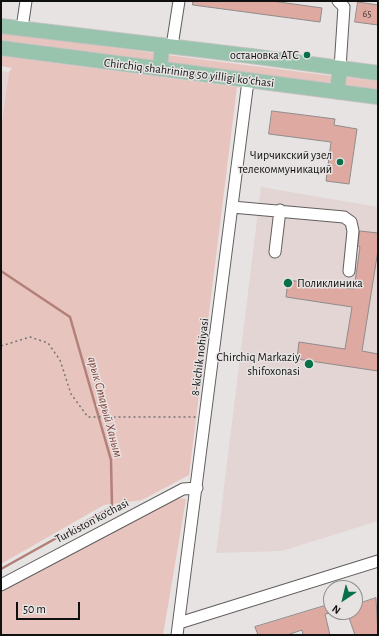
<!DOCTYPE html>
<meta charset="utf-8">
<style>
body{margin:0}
#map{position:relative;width:379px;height:636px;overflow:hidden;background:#e7e3e3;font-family:"Alegreya Sans",sans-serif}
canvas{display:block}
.frame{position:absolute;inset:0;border:2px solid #111010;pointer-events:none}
.north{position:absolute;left:323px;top:580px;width:40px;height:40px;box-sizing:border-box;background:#e7e3e3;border:1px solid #918f8f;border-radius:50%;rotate:215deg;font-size:11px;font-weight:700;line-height:16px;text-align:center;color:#111010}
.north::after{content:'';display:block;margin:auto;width:14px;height:18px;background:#087048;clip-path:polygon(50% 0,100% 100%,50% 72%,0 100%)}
.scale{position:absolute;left:16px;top:602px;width:64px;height:18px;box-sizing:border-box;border:2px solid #111010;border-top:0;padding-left:5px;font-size:12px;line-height:14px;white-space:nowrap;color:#111010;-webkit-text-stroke:3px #e7e3e3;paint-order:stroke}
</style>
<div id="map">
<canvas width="379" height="636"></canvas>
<div class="frame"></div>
<div class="north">N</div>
<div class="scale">50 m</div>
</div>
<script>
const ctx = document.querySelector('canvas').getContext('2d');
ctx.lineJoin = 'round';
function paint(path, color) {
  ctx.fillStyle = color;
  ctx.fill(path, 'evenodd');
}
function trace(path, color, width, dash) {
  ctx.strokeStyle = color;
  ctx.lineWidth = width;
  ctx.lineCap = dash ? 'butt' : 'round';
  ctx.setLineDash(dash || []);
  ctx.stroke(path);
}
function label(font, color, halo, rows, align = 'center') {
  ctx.font = font + ' "Alegreya Sans",sans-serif';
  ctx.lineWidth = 3;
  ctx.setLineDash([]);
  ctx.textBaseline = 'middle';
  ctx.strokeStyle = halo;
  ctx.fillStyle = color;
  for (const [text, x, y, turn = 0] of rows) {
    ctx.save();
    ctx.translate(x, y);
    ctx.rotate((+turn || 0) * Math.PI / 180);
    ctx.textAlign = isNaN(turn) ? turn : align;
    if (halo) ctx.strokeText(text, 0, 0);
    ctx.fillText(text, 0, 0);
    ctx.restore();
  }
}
paint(new Path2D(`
 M1,71L9,72L1,129Z
 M261,187L378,207V521L282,551L216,553Z`), '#e2d5d3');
paint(new Path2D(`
 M1,32L154,53L153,60L1,40Z
 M167,55L333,76L332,83L167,63Z
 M1,56L237,87L189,475L142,500L104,505L1,564V129L9,72L12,68L1,66Z
 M346,77L378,81V89L345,85Z
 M177,498L186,499L163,635H1V591L77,549Z`), '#e8c4be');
trace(new Path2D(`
 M1,271L70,317L111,460L112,507L1,569`), '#b28078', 2.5);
const building = new Path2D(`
 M193,1H272L322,8L320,22L193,5Z
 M358,2L378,5V25L355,22Z
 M272,111L335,119L334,125L357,129L349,184L326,181L331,142L269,134Z
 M360,231L378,233V250L362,351L378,354V371L297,359L299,342L345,349L352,307L286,297L288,280L354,289L360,247L358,246Z
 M376,598L378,635H355L347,612H355V605Z
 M331,604V613L325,614L330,635H303L302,630L287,635H258L255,627Z`);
paint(building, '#dda9a0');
trace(building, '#908c8c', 1);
const minor = new Path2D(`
 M338,1L344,7L340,68
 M22,28L26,1
 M172,46L179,1
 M232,207L344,217L351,222L353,231L349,271
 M275,252L280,210
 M1,585L183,489L197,488
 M179,623L378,561
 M177,635L248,81`);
const major = new Path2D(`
 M1,26L251,56L378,73
 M1,48L378,97
 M160,69L162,45
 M337,92L340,68`);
trace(minor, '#615e5d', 13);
trace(major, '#c1c1c1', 16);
trace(new Path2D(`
 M1,346L30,337L48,343L60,360L71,394L88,417H196`), '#777474', 1.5, [2, 3]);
trace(minor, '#fff', 11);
trace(major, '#98c3ac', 14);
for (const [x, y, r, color] of [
 [307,55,4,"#087048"],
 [340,162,4,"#087048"],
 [288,283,5,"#087048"],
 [309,364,5,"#087048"]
]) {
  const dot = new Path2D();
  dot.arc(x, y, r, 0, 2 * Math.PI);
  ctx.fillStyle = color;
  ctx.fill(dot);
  trace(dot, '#e7e3e3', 1.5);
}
label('10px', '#443634', null, [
 ["65",367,14]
]);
label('12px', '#111010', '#e7e3e3', [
 ["остановка АТС",299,55],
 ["Чирчикский узел",332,155],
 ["телекоммуникаций",332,169],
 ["Поликлиника",297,283,"left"],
 ["Chirchiq Markaziy",300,357],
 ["shifoxonasi",300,371]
], 'right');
label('12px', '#111010', '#e7e3e3', [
 ["Chirchiq shahrining 50 yilligi koʻchasi",189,73,7],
 ["8-kichik nohiyasi",200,357,-83],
 ["Turkiston ko‘chasi",92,521,-28]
]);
label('italic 13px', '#844238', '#e7e3e3', [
 ["арык Старый Ханым",105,407,75]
]);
</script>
